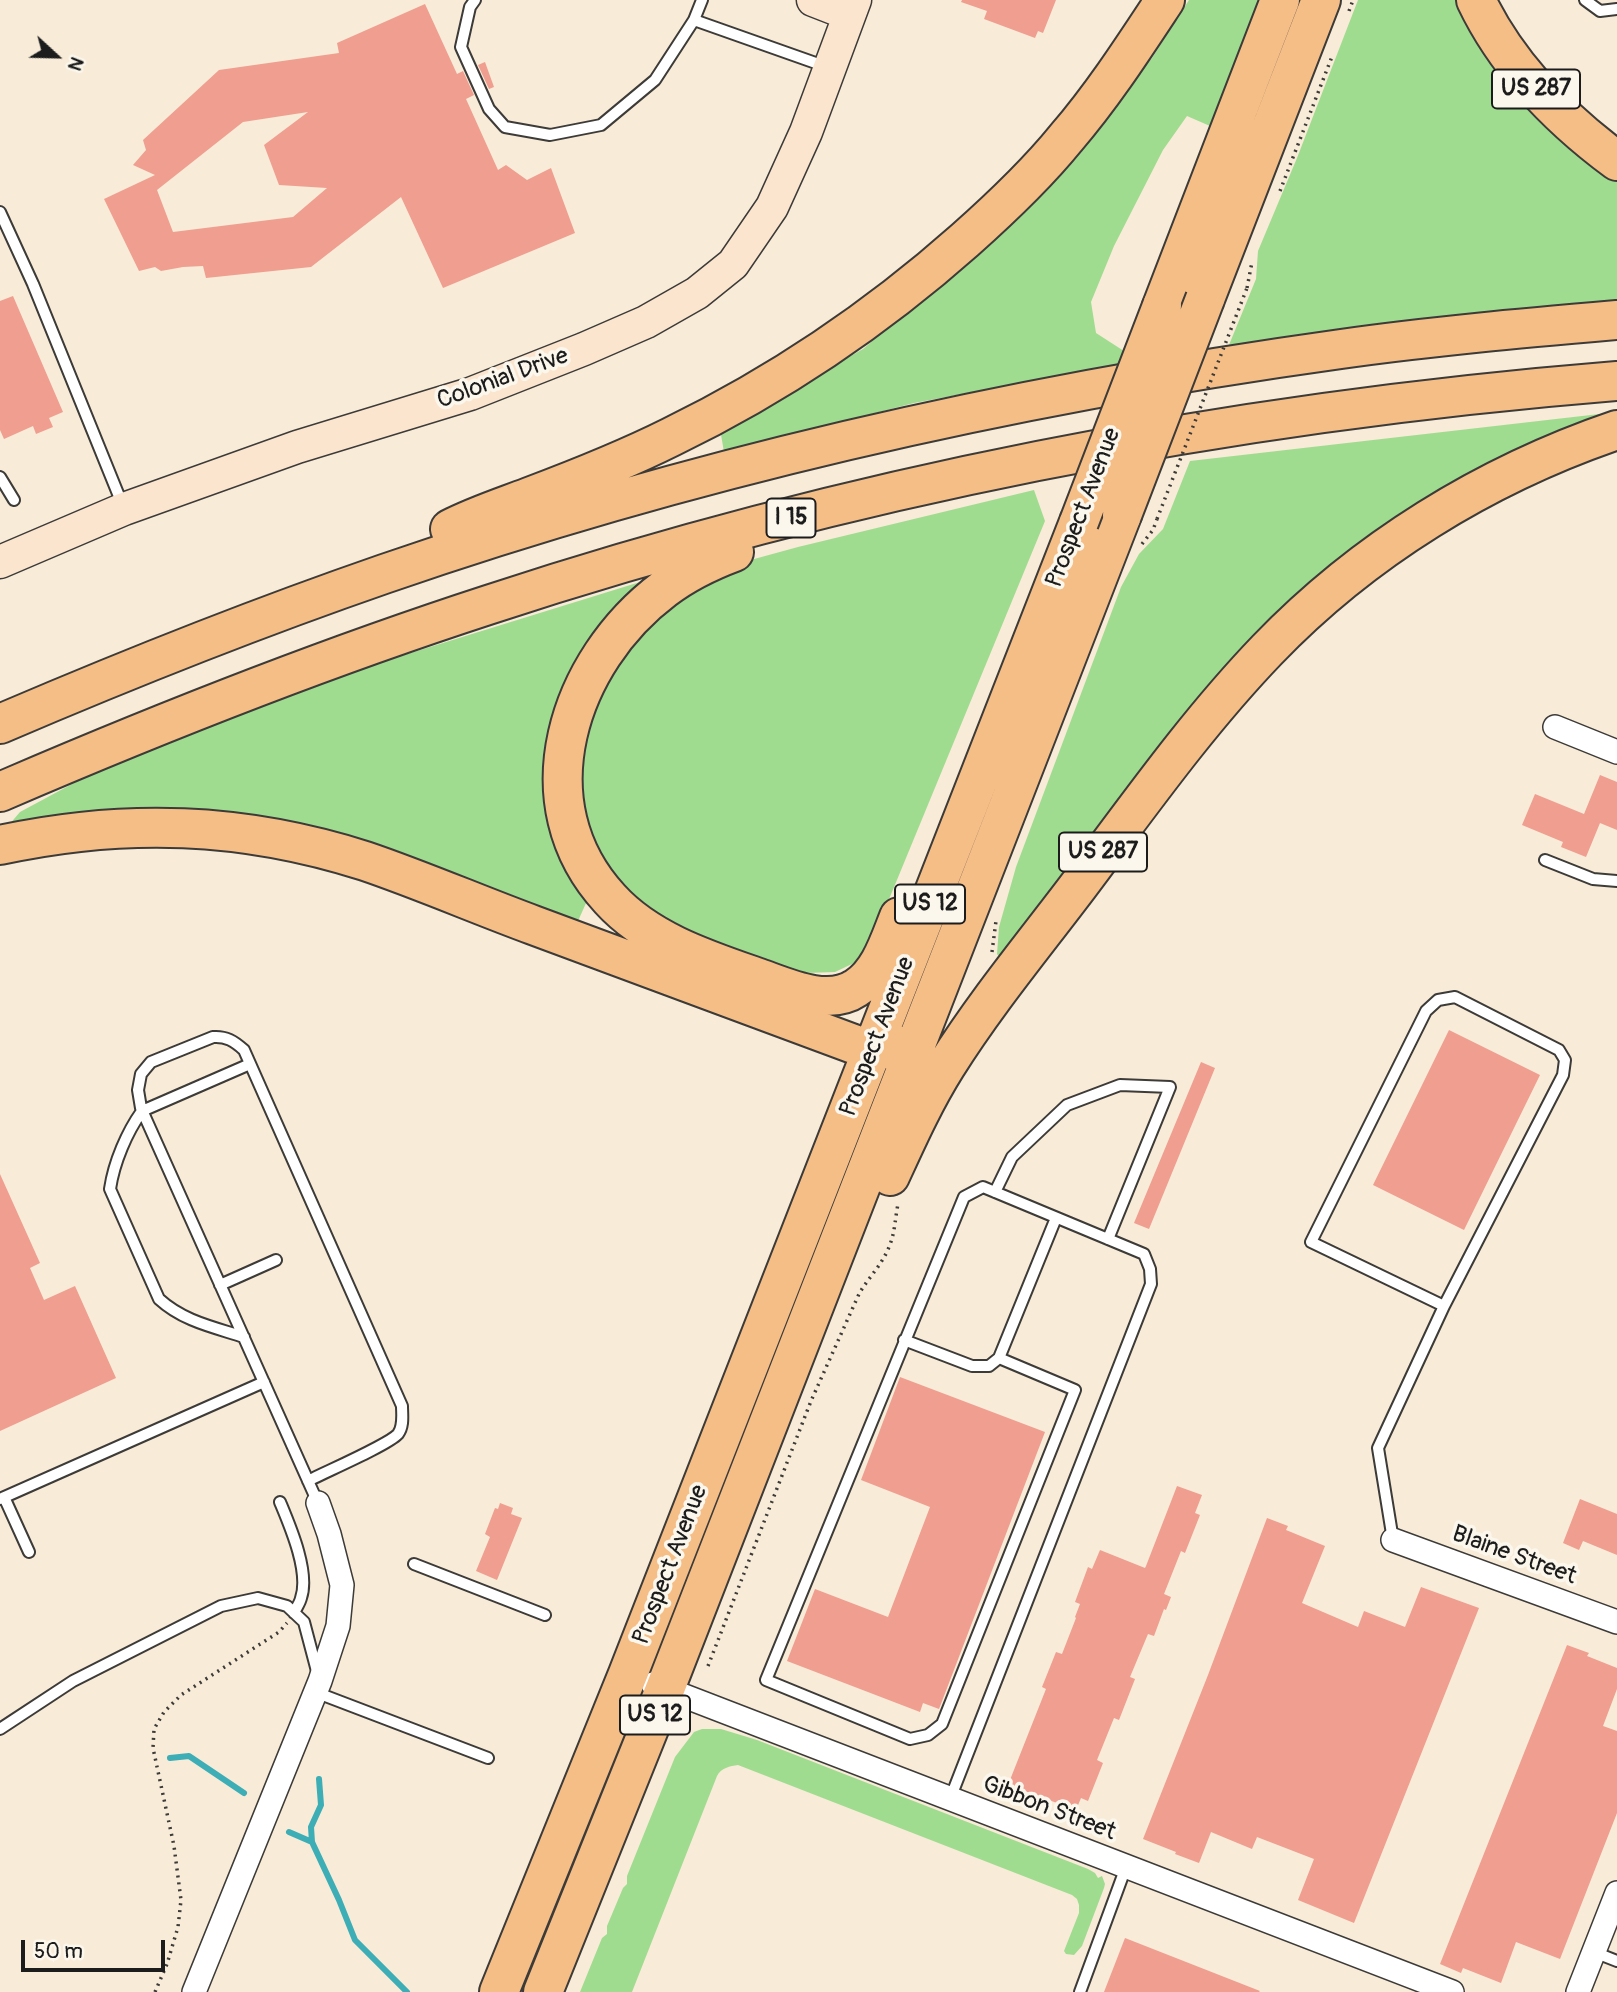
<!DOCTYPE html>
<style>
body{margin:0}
#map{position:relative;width:1617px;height:1992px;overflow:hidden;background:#f8ebd8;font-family:Pangolin,sans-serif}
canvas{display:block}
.north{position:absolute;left:21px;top:21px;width:70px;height:70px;-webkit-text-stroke:5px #fbf7ec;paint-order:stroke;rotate:112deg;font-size:19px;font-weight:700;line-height:28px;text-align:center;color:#1c1c1c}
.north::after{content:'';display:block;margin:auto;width:24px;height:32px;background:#1c1c1c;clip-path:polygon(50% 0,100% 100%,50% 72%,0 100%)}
.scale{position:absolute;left:21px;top:1940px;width:144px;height:32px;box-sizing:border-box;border:4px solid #1c1c1c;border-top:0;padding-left:9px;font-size:21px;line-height:24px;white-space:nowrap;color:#1c1c1c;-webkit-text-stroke:5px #fbf7ec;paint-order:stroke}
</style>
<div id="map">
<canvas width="1617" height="1992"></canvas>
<div class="north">N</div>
<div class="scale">50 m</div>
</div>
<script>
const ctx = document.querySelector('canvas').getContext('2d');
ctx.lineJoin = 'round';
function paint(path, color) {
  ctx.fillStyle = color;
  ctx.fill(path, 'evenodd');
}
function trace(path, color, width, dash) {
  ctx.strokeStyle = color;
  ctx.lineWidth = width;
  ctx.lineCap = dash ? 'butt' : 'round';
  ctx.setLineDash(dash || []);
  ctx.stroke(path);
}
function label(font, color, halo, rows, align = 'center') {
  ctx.font = font + ' Pangolin,sans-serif';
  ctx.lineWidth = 7;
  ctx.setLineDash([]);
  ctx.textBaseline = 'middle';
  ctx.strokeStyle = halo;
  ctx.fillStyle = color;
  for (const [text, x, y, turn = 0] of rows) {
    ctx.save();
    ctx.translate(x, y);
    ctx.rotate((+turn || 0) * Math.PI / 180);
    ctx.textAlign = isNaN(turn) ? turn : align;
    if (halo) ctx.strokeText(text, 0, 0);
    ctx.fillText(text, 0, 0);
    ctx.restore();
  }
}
paint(new Path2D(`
 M1189,0H1263L1210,126L1187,116L1163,150L1114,246L1091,302L1096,333L1127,353L1123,364L914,403L724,452L720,429L863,349L1030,206L1152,58Z
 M1358,0H1463L1617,176V301L1229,345L1256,279L1258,251L1297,158Z
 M1617,412L1389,532L1004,964L997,954L999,927L1016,867L1121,587L1139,554L1163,529L1190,461Z
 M1034,490L1045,521L873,938L854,963L835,972L806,973L694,937L649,914L594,852L575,762L614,663L652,614L725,567L798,547Z
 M640,582L642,592L563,709L591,892L578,921L438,872L8,826L20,812L152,741L346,673Z
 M702,1729H721L757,1740L1088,1869L1095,1873L1098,1878L1102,1876L1105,1884L1104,1888L1082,1946L1074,1955L1066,1954L1064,1951L1079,1913V1905L1077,1899L1072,1895L738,1765C730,1766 721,1768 717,1776L632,1992H580L602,1938L607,1934V1926L623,1888L627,1884V1876L675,1757L694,1732Z`), '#9fdc90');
trace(new Path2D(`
 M170,1758L189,1756L244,1793
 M319,1779L321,1805L311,1827L312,1842L339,1900L355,1940L407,1992
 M289,1832L312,1842`), '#3daeb6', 6);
paint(new Path2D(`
 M962,0H1056L1043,33L1038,31L1035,38L984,19L987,11L961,2Z
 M425,4L457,74L463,71L474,95L466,99L498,170L506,165L527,180L551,168L575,233L443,288L401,197L311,267L206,278L203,266L183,267L161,271L155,267L139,271L104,199L155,175L133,165L146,150L143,140L219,70L339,53L337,43ZM308,112L264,145L279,185L327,188L293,217L173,232L157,190L243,122Z
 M485,62L494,87L489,89L478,65Z
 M13,296L63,412L49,418L53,427L36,434L33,426L4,439L0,430V301Z
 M1600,775L1617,782V830L1600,823L1586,857L1561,847L1563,842L1522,825L1535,794L1584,814Z
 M1449,1030L1540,1075L1464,1230L1373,1185Z
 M1201,1062L1215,1068L1149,1229L1134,1223Z
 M0,1174L40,1263L30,1268L44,1300L75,1286L116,1378L0,1431Z
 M900,1377L1045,1432L939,1709L923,1703L920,1712L787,1661L815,1589L888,1617L930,1507L861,1480Z
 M1177,1486L1202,1495L1195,1513L1200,1515L1185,1553L1181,1551L1164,1594L1171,1597L1166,1610L1164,1609L1154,1636L1148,1634L1130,1677L1135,1679L1119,1720L1114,1718L1097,1760L1103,1763L1088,1801L1081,1798L1076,1810L1008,1785L1046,1689L1042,1687L1056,1652L1062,1654L1076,1618L1075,1617L1080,1604L1075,1602L1088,1567L1092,1569L1100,1550L1145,1568L1146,1566Z
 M1580,1499L1617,1514V1555L1583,1541L1579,1550L1563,1543Z
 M500,1503L513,1508L511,1514L522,1518L497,1580L476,1571L490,1537L485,1534L495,1508L498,1509Z
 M1267,1518L1288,1526L1286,1530L1325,1546L1302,1603L1358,1627L1364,1611L1405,1627L1421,1587L1479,1608L1354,1923L1298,1900L1314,1859L1257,1837L1252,1849L1211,1832L1199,1863L1175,1854L1176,1852L1143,1839L1208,1675Z
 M1567,1645L1589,1653L1587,1656L1617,1668V1689L1603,1726L1617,1731V1813L1560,1959L1516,1942L1501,1983L1463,1968L1461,1973L1440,1964Z
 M1125,1938L1260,1991L1259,1992H1104Z`), '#ef9e90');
const lane = new Path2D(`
 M475,0L470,7L461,47L489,109L505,127L550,135L601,125L655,80L694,20L827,67
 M1585,0L1600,11L1617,9
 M694,20L702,0
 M0,212L33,284L123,506
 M0,477L14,500
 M1545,860L1593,879L1617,881
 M995,1192L1012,1157L1067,1105L1120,1085L1170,1087L1108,1239
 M220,1285L276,1260
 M244,1337C213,1327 183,1321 159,1299L110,1189C114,1162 127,1132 142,1111L250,1064
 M904,1340L972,1366H989L999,1358L1056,1218
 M308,1481C325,1472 388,1445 398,1434C404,1426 402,1415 402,1406L244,1050C234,1041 226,1036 213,1037L151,1062L141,1074L138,1090L141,1108L318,1503
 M4,1497L29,1552
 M0,1499L264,1382
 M280,1502C290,1526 310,1572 301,1598C300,1603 296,1608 294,1613
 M1393,1540L1378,1448L1444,1306L1311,1242L1426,1011L1438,1000L1455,997L1559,1050L1565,1060L1563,1075L1444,1306
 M414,1564L545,1615
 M315,1692L488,1758
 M0,1729L73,1681L221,1606L258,1598L287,1606L304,1622L318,1675
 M950,1799L1151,1284L1150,1269L1144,1254L983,1187L964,1197L766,1680L910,1739L928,1735L942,1724L1075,1390L999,1358
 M1594,1952L1617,1961
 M1080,1992L1126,1867`);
const street = new Path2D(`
 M1555,727L1617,752
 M1393,1540L1617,1622
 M653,1684L1452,1992
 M194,1992L320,1681L338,1626L342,1585L329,1534L318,1503
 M1578,1992L1617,1893`);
const secondary = new Path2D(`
 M813,0L849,14
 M0,562L124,509L297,447L470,394L584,349L646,322L697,293L733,264L772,207L806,132L855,0`);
const highway = new Path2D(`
 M1476,0C1507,65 1559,118 1617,161
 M1205,299L1321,0
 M1162,306L1280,0
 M450,529C475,516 503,507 529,497C577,479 625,460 671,437C778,385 876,319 965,240C1001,208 1036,175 1066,138C1103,95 1134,47 1165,0
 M734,552C710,561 685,573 664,589C568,661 521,803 610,899C648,941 707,960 759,978C787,988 828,1007 856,988C880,973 889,942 899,917
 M0,724C126,670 254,619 384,574C694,467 1016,394 1341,349C1433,336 1525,328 1617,320
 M0,792C160,723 322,659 488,605C853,485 1234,412 1617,381
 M0,845C125,818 243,822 365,861C421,880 476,904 533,925C642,965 750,1006 859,1046L881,1050L896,1045
 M890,1176C907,1139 924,1101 946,1066C985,1004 1032,947 1076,889C1137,808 1196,724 1267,650C1363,550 1485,475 1617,430
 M499,1992L628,1674L1079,522
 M543,1992L665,1689L1122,515`);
trace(lane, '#3d3b38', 14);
trace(street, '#3d3b38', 26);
trace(secondary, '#3d3b38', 35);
trace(highway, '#3d3b38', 42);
trace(new Path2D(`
 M1349,11L1353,0
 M1280,191L1333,54
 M1247,288L1252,262
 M1142,544L1153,530L1157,519
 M992,952L996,921
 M708,1666L811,1401L859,1294C868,1278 882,1265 889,1247C895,1233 895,1219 898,1204
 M155,1992L167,1964L178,1927L181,1900L174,1846L153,1748L154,1729L164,1712L181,1695L279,1632L287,1623`), '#3d3b38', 3.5, [2, 5]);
trace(lane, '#fff', 10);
trace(street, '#fff', 23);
trace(secondary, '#fbe5cf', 32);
trace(highway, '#f6be87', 38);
const highwayBridge = new Path2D(`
 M1122,515L1205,299
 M1079,522L1162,306`);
trace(highwayBridge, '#3d3b38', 42, []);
trace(new Path2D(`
 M1157,519L1247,288`), '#3d3b38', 3.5, [2, 5]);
trace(highwayBridge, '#f6be87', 38);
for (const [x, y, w] of [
 [1536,89,88],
 [791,518,49],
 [1103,852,88],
 [930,904,70],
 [655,1715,70]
]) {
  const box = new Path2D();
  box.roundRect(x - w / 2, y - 19.5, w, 39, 5);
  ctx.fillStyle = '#fbf7ec';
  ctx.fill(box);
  trace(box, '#1c1c1c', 2);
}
label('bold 23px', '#1c1c1c', null, [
 ["US 287",1536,89],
 ["I 15",791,518],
 ["US 287",1103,852],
 ["US 12",930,904],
 ["US 12",655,1715]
]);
label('24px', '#1c1c1c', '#fbf7ec', [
 ["Colonial Drive",503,379,-20],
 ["Prospect Avenue",1084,508,-69],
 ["Prospect Avenue",878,1037,-69],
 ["Blaine Street",1514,1556,20],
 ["Prospect Avenue",671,1565,-69],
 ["Gibbon Street",1049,1809,21]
]);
</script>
